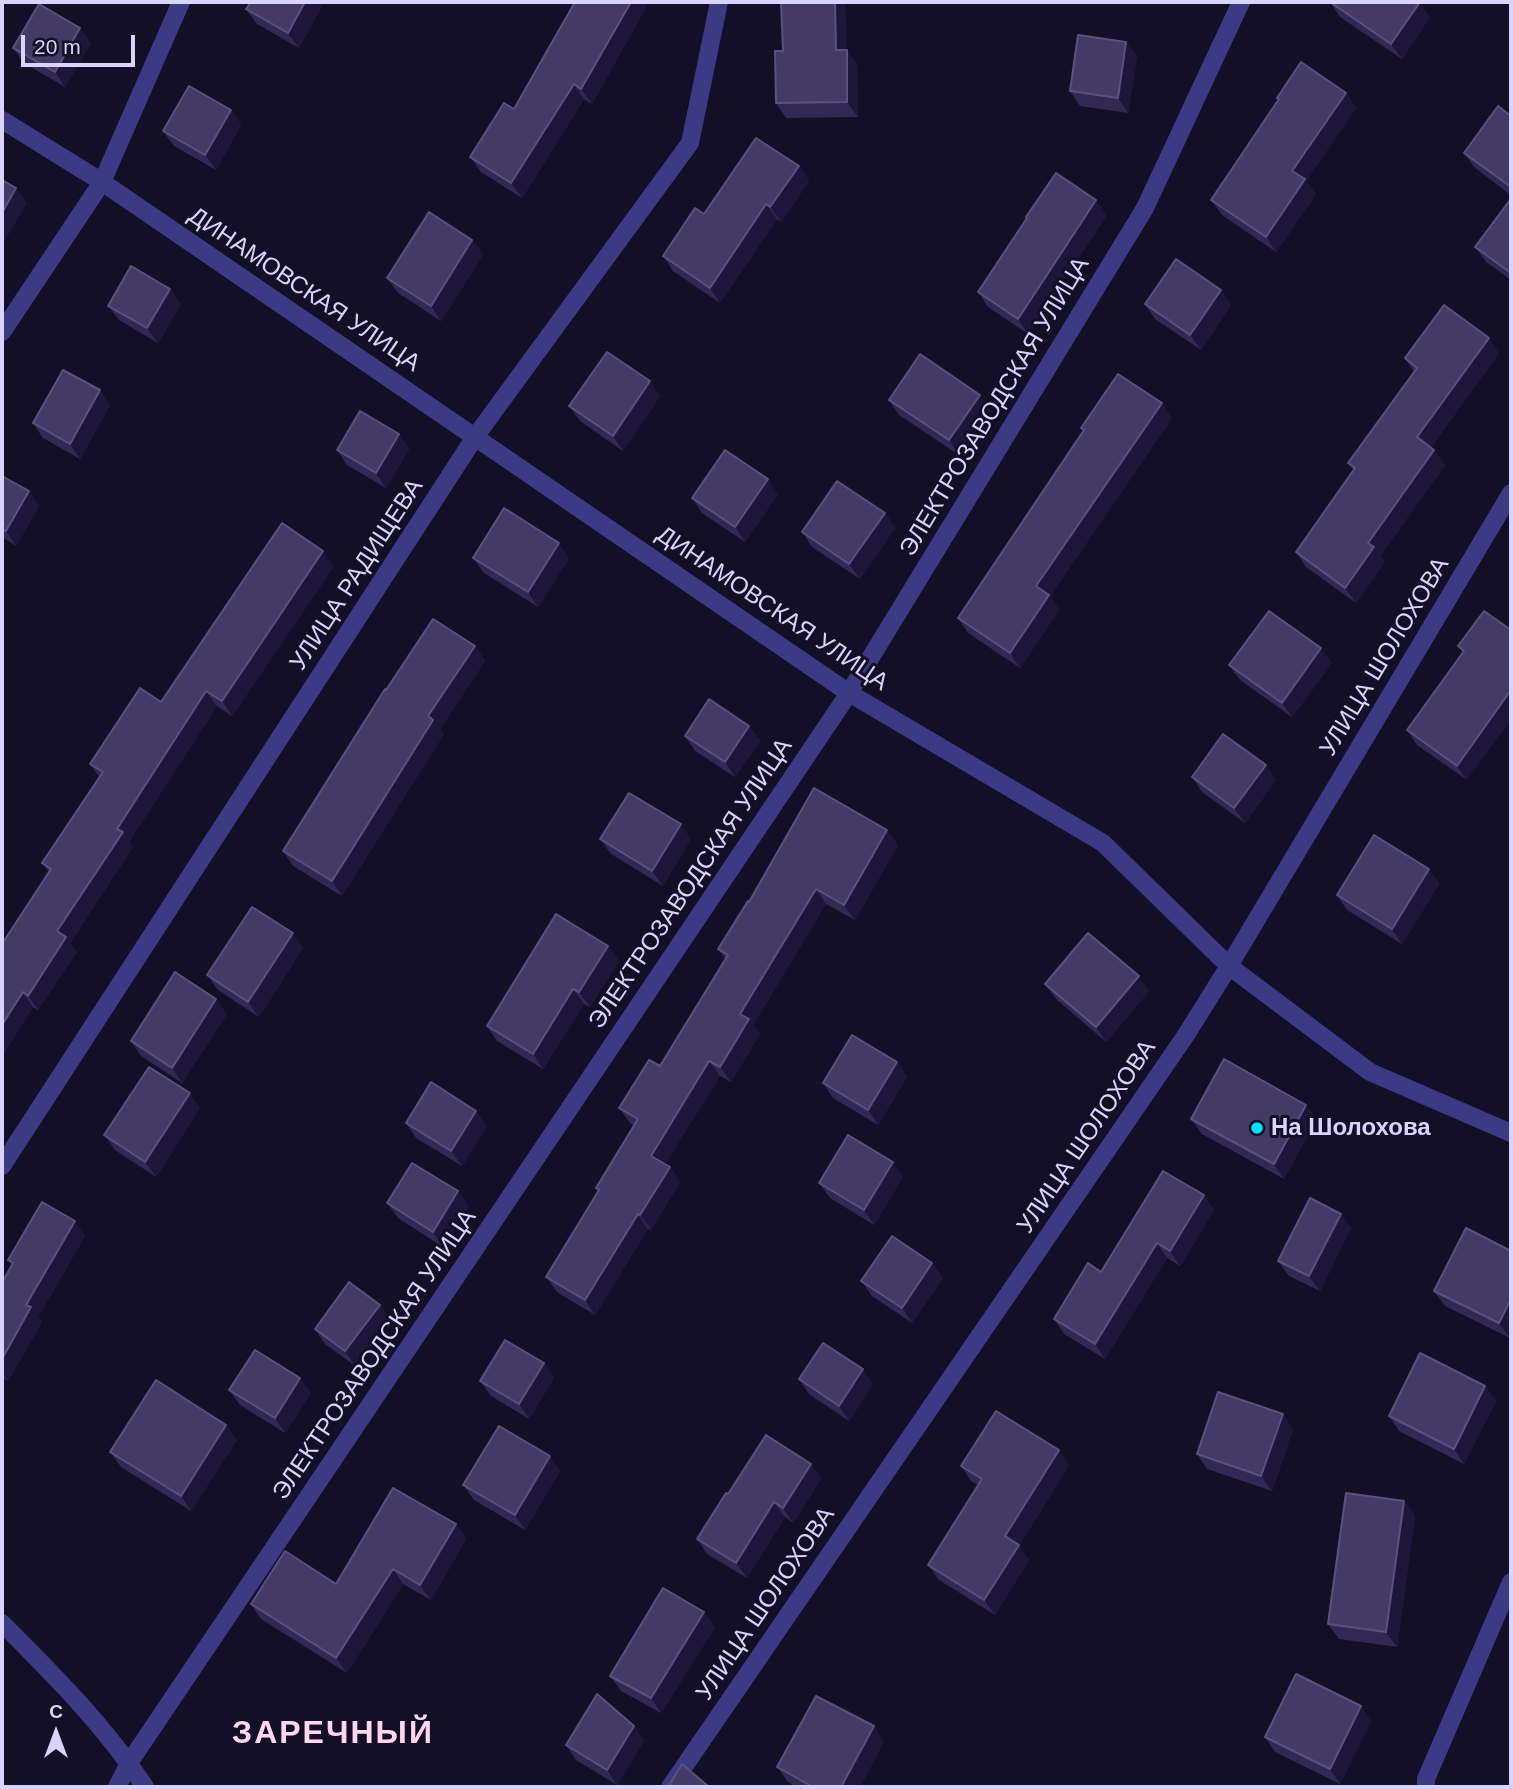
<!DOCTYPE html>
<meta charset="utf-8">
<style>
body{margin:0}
#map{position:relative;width:1513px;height:1789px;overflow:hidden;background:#130f26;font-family:Arial,sans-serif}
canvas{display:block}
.frame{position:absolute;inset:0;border:4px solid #d9d4ff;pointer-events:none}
.north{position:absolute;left:21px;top:1698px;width:70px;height:70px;-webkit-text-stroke:5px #130f26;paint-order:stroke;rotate:0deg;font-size:19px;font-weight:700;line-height:28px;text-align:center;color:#d9d4ff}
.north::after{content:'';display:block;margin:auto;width:24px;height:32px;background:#d9d4ff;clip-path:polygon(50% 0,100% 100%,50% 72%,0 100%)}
.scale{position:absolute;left:21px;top:35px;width:114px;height:32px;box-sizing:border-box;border:4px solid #d9d4ff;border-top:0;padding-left:9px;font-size:21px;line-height:24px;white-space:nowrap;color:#d9d4ff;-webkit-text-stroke:5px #130f26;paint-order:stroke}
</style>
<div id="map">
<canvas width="1513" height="1789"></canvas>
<div class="frame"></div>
<div class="north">С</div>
<div class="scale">20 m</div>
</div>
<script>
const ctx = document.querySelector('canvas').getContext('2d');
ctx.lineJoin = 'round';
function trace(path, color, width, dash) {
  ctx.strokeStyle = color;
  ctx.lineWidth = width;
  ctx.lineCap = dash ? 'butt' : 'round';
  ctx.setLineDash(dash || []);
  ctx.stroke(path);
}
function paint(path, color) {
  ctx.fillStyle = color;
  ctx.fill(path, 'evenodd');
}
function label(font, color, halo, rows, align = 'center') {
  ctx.font = font + ' Arial,sans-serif';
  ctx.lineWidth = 6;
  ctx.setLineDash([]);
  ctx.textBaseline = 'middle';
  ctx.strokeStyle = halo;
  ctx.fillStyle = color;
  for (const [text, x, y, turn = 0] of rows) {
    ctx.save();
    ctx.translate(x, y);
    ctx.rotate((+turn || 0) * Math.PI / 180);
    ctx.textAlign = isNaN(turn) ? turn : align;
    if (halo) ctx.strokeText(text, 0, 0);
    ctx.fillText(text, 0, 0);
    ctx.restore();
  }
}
trace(new Path2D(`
 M2,120L102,182L849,693L1103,843L1229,966L1370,1072L1511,1133
 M2,332L102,182L181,2
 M2,1166L475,437L690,143L719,2
 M2,1623C53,1674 105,1726 145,1787
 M117,1787L129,1763L849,693L1145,208L1241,2
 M670,1787L1186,1035L1229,966L1511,493
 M1426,1787V1779L1511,1582`), '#3d3a85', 18);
paint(new Path2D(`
 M324,2L299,48L257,24L246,9Z
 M575,2H649L592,104L584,99L522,198L481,172L470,157L514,109Z
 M781,2H845L846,50L857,65L858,117L786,118L776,103L783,51Z
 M1330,2L1430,17L1402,59L1340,17Z
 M91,43L65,87L24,63L13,48Z
 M1137,56L1128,113L1080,106L1070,91Z
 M1346,93L1356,108L1306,181L1316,194L1276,252L1222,215L1211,200L1278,100L1277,98Z
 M231,110L241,125L216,170L174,146L163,131Z
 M1511,116V195L1475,168L1464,153Z
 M799,166L809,181L781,222L777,219L720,303L673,271L663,256L704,214Z
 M1511,201V280L1486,262L1475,247Z
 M1107,215L1028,334L988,307L978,292L1027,219Z
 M472,240L483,255L441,321L398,293L387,278Z
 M170,289L181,304L158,343L119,320L108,306Z
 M1221,290L1231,305L1201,350L1155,319L1145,304Z
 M1499,353L1431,447L1445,465L1380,556L1385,562L1356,603L1306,567L1296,552L1354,471L1348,463L1414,372L1405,358Z
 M100,390L110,405L80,459L43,438L33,423Z
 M660,396L623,451L580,421L569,406Z
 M889,400L990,410L959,455L899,415Z
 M1172,418L1050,596L1059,610L1020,668L968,633L958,618L1084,432L1081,428Z
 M399,434L409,449L386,488L347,465L337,450Z
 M2,476L39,506L16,546L2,537Z
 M778,494L745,542L702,513L692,498Z
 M885,513L895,528L860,579L812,547L802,532Z
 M473,558H569L538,607L484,573Z
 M334,566L232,716L217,706L129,842L133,847L70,943L77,952L38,1010L33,1007L2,1056L49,872L42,863L99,777L90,764L161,702Z
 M1511,630L1467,780L1417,745L1407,730L1463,653L1458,646Z
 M475,646L485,661L440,729L444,734L342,896L293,866L283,851L386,690Z
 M1332,663L1292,717L1240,680L1229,665Z
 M749,726L760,741L735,777L695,751L685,736Z
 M1192,777L1276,780L1245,823L1202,792Z
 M600,839H691L663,886L611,854Z
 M898,845L855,920L826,904L753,1025L760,1034L731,1082L720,1076L665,1164L670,1167L680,1182L651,1230L648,1229L595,1315L557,1292L546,1277L598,1191L596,1188L634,1126L630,1123L619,1108L660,1066L725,959L718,949L749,902Z
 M1429,869L1439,884L1402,944L1347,910L1337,895Z
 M608,946L619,961L590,1007L584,1004L543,1069L497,1041L487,1026Z
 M303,948L259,1017L218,990L207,975Z
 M1045,984L1149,991L1106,1042L1056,999Z
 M227,1014L182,1083L141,1056L131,1041Z
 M897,1062L907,1077L878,1125L833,1098L823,1083Z
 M200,1108L156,1177L115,1150L104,1135Z
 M1191,1119H1317L1284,1179L1202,1134Z
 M406,1123L487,1126L462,1166L416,1138Z
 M903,1177L874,1225L830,1198L819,1183Z
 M1204,1195L1214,1210L1180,1266L1167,1258L1105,1359L1064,1334L1054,1319L1101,1272Z
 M387,1203L469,1206L443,1247L398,1218Z
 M1351,1228L1320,1291L1289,1276L1278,1261Z
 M85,1236L38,1317L42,1322L8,1381L2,1377V1283L12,1265L8,1260Z
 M1511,1251L1510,1338L1445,1306L1434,1291Z
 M932,1263L943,1278L912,1323L872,1296L861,1281Z
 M380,1305L390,1320L355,1366L325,1344L315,1329Z
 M544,1363L554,1378L529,1419L491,1396L480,1381Z
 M799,1379L873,1384L849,1421L809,1394Z
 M1485,1386L1496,1401L1464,1464L1399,1431L1389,1416Z
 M229,1390L311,1393L285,1433L240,1405Z
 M226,1425L237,1440L191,1511L121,1467L110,1452Z
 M1293,1429L1272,1491L1207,1469L1197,1454Z
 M811,1464L821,1479L793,1523L785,1517L747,1578L707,1554L697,1539L728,1494Z
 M1069,1465L1019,1546L1029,1560L995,1615L939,1580L928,1565L978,1485L971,1481L961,1466Z
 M560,1471L525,1530L474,1500L463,1485Z
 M1404,1501L1415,1516L1397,1647L1339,1639L1328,1624Z
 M456,1524L466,1539L431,1600L403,1584L347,1673L261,1619L251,1604L336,1584Z
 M715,1627L661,1713L621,1691L610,1676Z
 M1371,1721L1340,1784L1275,1752L1265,1737Z
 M634,1726L644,1741L617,1785L576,1760L566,1745Z
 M884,1741L860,1787H797L788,1782L777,1767Z`), '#312854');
paint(new Path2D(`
 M305,2H324L299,48L288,33Z
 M631,2H649L592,104L581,89Z
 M835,2H845L846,65L836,50Z
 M1420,2L1430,17L1402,59L1391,44Z
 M80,28L91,43L65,87L55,72Z
 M1126,42L1137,56L1128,113L1118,98Z
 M847,50L857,65L858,117L847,102Z
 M574,84L584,99L522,198L511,183Z
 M1346,93L1356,108L1306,181L1316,194L1276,252L1266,237L1292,171Z
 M231,110L241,125L216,170L205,155Z
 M799,166L809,181L781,222L770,207Z
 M16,188L27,203L4,242L2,240V213Z
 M1096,200L1107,215L1028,334L1018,319Z
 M766,204L777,219L720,303L710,288Z
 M472,240L483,255L441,321L431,306Z
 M170,289L181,304L158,343L147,328Z
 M1221,290L1231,305L1201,350L1190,335Z
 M1489,338L1499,353L1427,452L1417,437Z
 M650,381L660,396L623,451L613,436Z
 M100,390L110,405L80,459L70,444Z
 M980,395L990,410L959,455L949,440Z
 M1162,403L1172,418L1050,596L1059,610L1020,668L1010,653L1036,586Z
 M399,434L409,449L386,488L376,473Z
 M1434,450L1445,465L1380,556L1385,562L1356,603L1345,588L1368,543Z
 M768,479L778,494L745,542L735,527Z
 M29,491L39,506L16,546L6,531Z
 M885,513L895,528L860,579L849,564Z
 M559,543L569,558L538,607L528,592Z
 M323,551L334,566L232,716L222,701Z
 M475,646L485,661L440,729L444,734L342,896L332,881L428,716Z
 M1321,648L1332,663L1292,717L1282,703Z
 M1511,690V720L1467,780L1457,766Z
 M206,691L217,706L129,842L133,847L70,943L77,952L38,1010L28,996L57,931L117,829Z
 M749,726L760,741L735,777L725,762Z
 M1266,765L1276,780L1245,823L1234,808Z
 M681,824L691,839L663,886L652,871Z
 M887,830L898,845L855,920L844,905Z
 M1429,869L1439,884L1402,944L1392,929Z
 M816,889L826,904L753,1025L760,1034L731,1082L720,1067L740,1014Z
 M293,933L303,948L259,1017L248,1002Z
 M608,946L619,961L590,1007L579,992Z
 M1139,976L1149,991L1106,1042L1096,1027Z
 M573,989L584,1004L543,1069L533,1054Z
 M23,992L33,1007L2,1056V1025Z
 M216,999L227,1014L182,1083L172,1068Z
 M709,1061L720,1076L661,1171L651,1156Z
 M897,1062L907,1077L878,1125L868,1110Z
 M190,1093L200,1108L156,1177L145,1162Z
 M1306,1105L1317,1119L1284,1179L1274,1164Z
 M476,1111L487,1126L462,1166L451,1151Z
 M893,1162L903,1177L874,1225L864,1210Z
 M670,1167L680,1182L651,1230L640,1215Z
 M458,1191L469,1206L443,1247L433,1232Z
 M1204,1195L1214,1210L1180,1266L1170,1251Z
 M638,1214L648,1229L595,1315L585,1300Z
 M1341,1214L1351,1228L1320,1291L1309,1276Z
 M75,1221L85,1236L38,1317L42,1322L8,1381L2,1372V1359L26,1305Z
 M1157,1243L1167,1258L1105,1359L1095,1344Z
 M932,1263L943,1278L912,1323L902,1308Z
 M1511,1299V1335L1510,1338L1499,1323Z
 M380,1305L390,1320L355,1366L345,1351Z
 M544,1363L554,1378L529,1419L519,1404Z
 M863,1369L873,1384L849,1421L839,1406Z
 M300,1378L311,1393L285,1433L275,1418Z
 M1485,1386L1496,1401L1464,1464L1454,1449Z
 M1283,1414L1293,1429L1272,1491L1261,1476Z
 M226,1425L237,1440L191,1511L181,1496Z
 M1059,1450L1069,1465L1019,1546L1029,1560L995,1615L984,1600L1005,1536Z
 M550,1456L560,1471L525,1530L515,1515Z
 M811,1464L821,1479L793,1523L783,1508Z
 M1404,1501L1415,1516L1397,1647L1386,1632Z
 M774,1502L785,1517L747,1578L736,1563Z
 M456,1524L466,1539L431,1600L420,1585Z
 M393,1569L403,1584L347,1673L336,1658Z
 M704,1612L715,1627L661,1713L651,1698Z
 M1361,1706L1371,1721L1340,1784L1330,1769Z
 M634,1726L644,1741L617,1785L607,1770Z
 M874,1726L884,1741L860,1787H841Z`), '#1d163a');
const building = new Path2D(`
 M251,2H305L288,33L246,9Z
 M575,2H631L581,89L574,84L511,183L470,157L504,103L514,109Z
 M781,2H835L836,50H847V102L776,103L775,51H783Z
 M1330,2H1420L1391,44Z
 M39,4L80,28L55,72L13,48Z
 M1078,35L1126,42L1118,98L1070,91Z
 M1301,62L1346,93L1292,171L1305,179L1266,237L1211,200L1279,99L1277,98Z
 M189,86L231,110L205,155L163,131Z
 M1498,106L1511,116V187L1464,153Z
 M756,138L799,166L770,207L766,204L710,288L663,256L695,208L704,214Z
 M1056,173L1096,200L1018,319L978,292L1027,218L1026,217Z
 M2,180L16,188L2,213Z
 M1510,200L1511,201V273L1475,247Z
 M429,212L472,240L431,306L387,278Z
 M1176,259L1221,290L1190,335L1145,304Z
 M131,266L170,289L147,328L108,306Z
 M1444,305L1489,338L1417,437L1434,450L1368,543L1374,547L1345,588L1296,552L1355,468L1348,463L1417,368L1405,358Z
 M607,352L650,381L613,436L569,406Z
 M920,354L980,395L949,440L889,400Z
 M63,370L100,390L70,444L33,423Z
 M1118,374L1162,403L1036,586L1049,595L1010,653L958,618L1084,430L1081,428Z
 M360,411L399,434L376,473L337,450Z
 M725,450L768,479L735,527L692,498Z
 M2,476L29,491L6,531L2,529Z
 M837,481L885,513L849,564L802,532Z
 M504,508L559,543L528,592L473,558Z
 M282,523L323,551L222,701L206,691L117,829L123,832L57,931L66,937L28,996L23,992L2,1025V944L51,869L42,863L103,772L90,764L140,688L161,702Z
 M1269,611L1321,648L1282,703L1229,665Z
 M1484,611L1511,630V690L1457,766L1407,730L1464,651L1458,646Z
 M433,619L475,646L428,716L433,720L332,881L283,851L385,689L386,690Z
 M709,699L749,726L725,762L685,736Z
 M1223,734L1266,765L1234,808L1192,777Z
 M814,788L887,830L844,905L816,889L740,1014L749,1019L720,1067L709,1061L651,1156L670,1167L640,1215L638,1214L585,1300L546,1277L599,1190L596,1188L638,1119L619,1108L649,1060L660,1066L728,955L718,949L748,901L749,902Z
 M629,793L681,824L652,871L600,839Z
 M1374,835L1429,869L1392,929L1337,895Z
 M252,907L293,933L248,1002L207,975Z
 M556,914L608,946L579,992L573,989L533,1054L487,1026Z
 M1088,933L1139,976L1096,1027L1045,984Z
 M175,972L216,999L172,1068L131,1041Z
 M852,1035L897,1062L868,1110L823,1083Z
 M1224,1059L1306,1105L1274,1164L1191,1119Z
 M149,1067L190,1093L145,1162L104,1135Z
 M431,1082L476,1111L451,1151L406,1123Z
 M848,1135L893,1162L864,1210L819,1183Z
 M412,1163L458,1191L433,1232L387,1203Z
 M1163,1171L1204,1195L1170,1251L1157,1243L1095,1344L1054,1319L1088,1263L1101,1272Z
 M1310,1198L1341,1214L1309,1276L1278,1261Z
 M42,1202L75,1221L26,1305L31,1307L2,1359V1283L13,1263L8,1260Z
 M1466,1228L1511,1251V1299L1499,1323L1434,1291Z
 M892,1236L932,1263L902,1308L861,1281Z
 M349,1282L380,1305L345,1351L315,1329Z
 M505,1340L544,1363L519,1404L480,1381Z
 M823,1343L863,1369L839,1406L799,1379Z
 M255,1350L300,1378L275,1418L229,1390Z
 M1420,1353L1485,1386L1454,1449L1389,1416Z
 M156,1380L226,1425L181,1496L110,1452Z
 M1218,1392L1283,1414L1261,1476L1197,1454Z
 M996,1411L1059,1450L1005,1536L1019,1545L984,1600L928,1565L982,1479L961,1466Z
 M499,1426L550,1456L515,1515L463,1485Z
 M766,1435L811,1464L783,1508L774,1502L736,1563L697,1539L726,1493L728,1494Z
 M393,1488L456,1524L420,1585L393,1569L336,1658L251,1604L285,1551L336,1584Z
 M1346,1493L1404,1501L1386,1632L1328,1624Z
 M663,1588L704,1612L651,1698L610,1676Z
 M1296,1674L1361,1706L1330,1769L1265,1737Z
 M597,1694L634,1726L607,1770L566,1745Z
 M816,1696L874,1726L841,1787H813L777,1767Z
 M682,1764L709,1787H668Z`);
paint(building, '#433a66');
trace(building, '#5a527e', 2);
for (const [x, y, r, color] of [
 [1257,1128,7,"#00e5ff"]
]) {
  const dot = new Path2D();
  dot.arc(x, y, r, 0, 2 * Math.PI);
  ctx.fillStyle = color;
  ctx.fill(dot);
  trace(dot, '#130f26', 2.5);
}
label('24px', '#d9d4ff', '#130f26', [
 ["ДИНАМОВСКАЯ УЛИЦА",304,290,34],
 ["ЭЛЕКТРОЗАВОДСКАЯ УЛИЦА",995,407,-59],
 ["УЛИЦА РАДИЩЕВА",357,575,-57],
 ["ДИНАМОВСКАЯ УЛИЦА",772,609,34],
 ["УЛИЦА ШОЛОХОВА",1385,657,-59],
 ["ЭЛЕКТРОЗАВОДСКАЯ УЛИЦА",691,884,-56],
 ["УЛИЦА ШОЛОХОВА",1087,1137,-56],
 ["ЭЛЕКТРОЗАВОДСКАЯ УЛИЦА",375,1355,-56],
 ["УЛИЦА ШОЛОХОВА",766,1604,-56]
]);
label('bold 24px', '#d9d4ff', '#130f26', [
 ["На Шолохова",1271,1128]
], 'left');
ctx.letterSpacing = '2px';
label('bold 32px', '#ffd6f0', '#130f26', [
 ["ЗАРЕЧНЫЙ",333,1734]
]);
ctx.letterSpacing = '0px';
</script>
